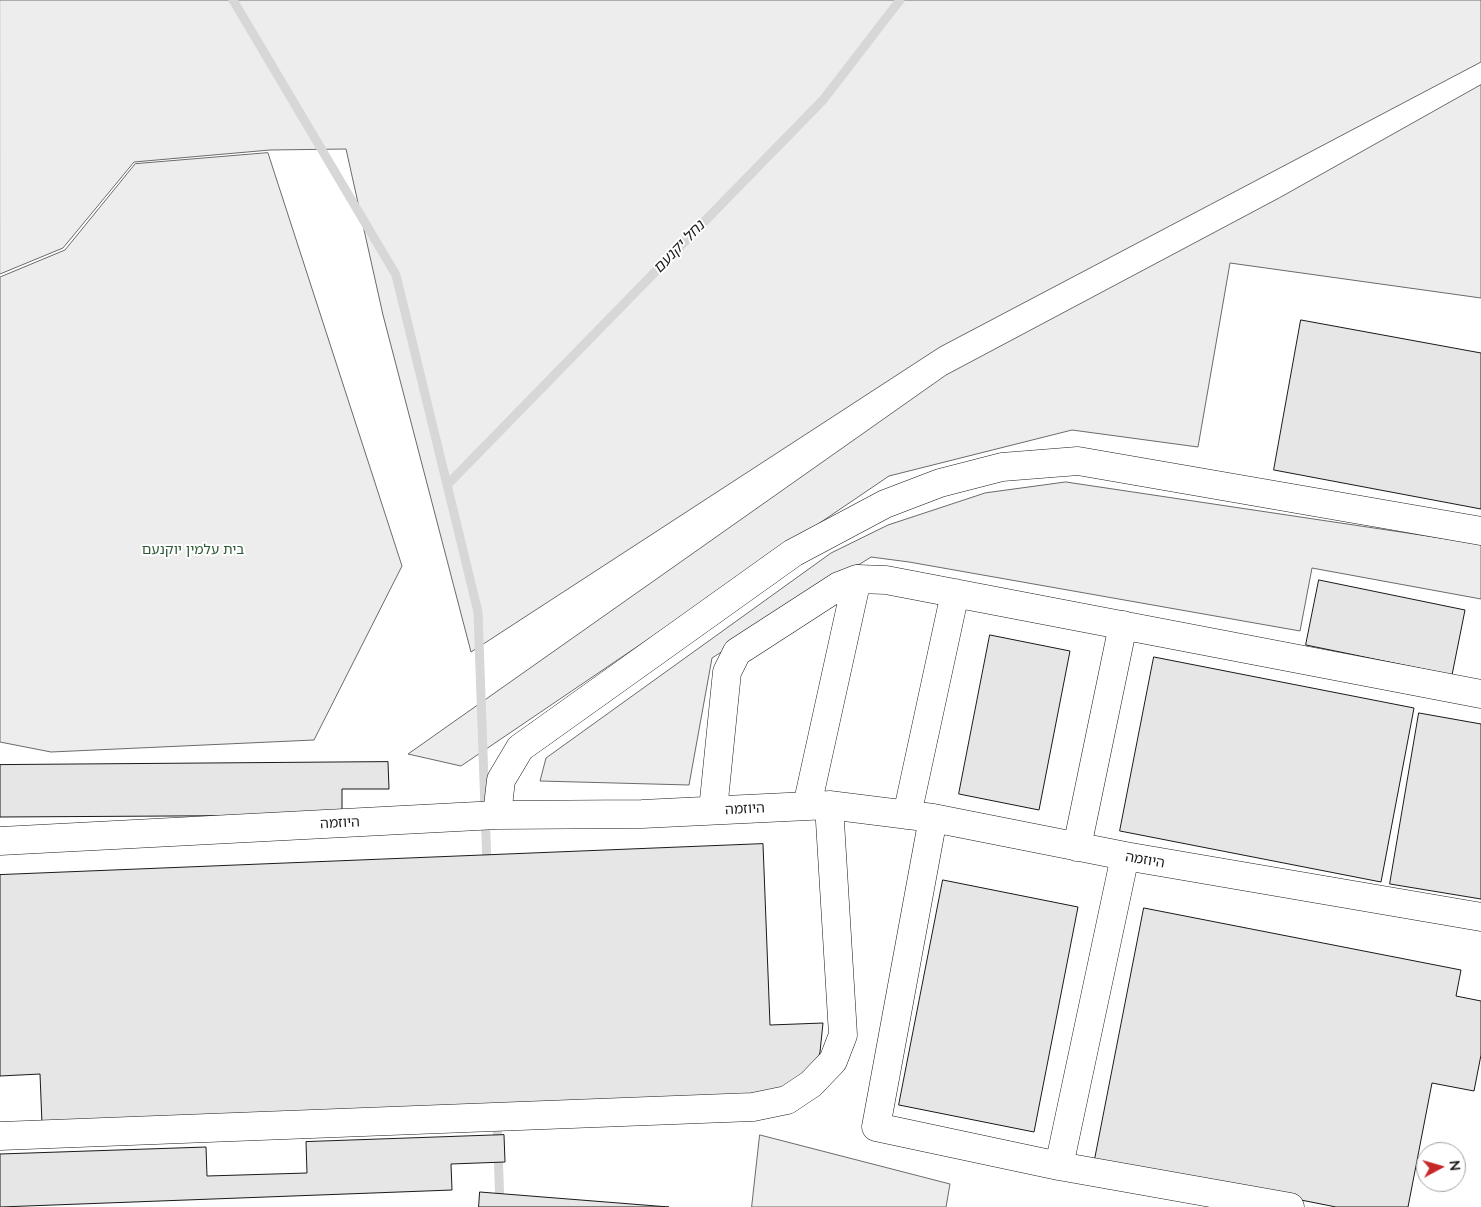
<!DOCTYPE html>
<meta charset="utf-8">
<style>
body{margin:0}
#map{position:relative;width:1481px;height:1207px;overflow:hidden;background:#fff;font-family:Mulish,sans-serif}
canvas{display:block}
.north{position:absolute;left:1416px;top:1142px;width:50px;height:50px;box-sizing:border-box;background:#fff;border:1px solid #a3a3a3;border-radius:50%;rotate:84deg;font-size:14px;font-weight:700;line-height:20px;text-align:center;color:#1a1a1a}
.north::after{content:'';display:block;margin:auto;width:18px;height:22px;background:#c62828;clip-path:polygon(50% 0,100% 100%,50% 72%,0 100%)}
</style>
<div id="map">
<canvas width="1481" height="1207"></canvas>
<div class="north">N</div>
</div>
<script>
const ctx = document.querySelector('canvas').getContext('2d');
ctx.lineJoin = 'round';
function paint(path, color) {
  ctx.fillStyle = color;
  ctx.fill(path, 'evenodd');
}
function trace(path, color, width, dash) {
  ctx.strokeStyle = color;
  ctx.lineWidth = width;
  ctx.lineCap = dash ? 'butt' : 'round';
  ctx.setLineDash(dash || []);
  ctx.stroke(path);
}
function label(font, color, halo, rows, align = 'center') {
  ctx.font = font + ' Mulish,"Noto Sans Hebrew",sans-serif';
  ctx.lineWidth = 4;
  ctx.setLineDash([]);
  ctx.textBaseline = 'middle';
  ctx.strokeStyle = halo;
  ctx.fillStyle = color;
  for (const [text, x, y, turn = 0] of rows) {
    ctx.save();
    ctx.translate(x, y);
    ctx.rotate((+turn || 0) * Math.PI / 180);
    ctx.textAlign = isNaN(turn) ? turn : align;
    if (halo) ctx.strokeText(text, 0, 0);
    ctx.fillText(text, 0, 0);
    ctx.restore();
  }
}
const green = new Path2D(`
 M0,0H1481V62L940,347L471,652L383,315L346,149L270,150L134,162L63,248L0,274Z
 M1481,85V298L1230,263L1198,447L1072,430L889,476L461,766L408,754L946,375L1279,198Z
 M268,153L402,566L314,740L51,752L0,742V277L65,250L135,164Z
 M1066,482L1481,544V599L1312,568L1300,631L909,562L871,557L712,658L689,785L540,781L546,758L831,553L888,525L985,493Z
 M760,1135L950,1184L946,1207H752Z`);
paint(green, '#ededed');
trace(green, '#6a6a6a', 1);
trace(new Path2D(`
 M233,0L396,275L478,612L487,865
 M447,485L823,100L900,0
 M497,1120L500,1207`), '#d7d7d7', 9);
const building = new Path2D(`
 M1301,320L1481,353V509L1274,470Z
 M1319,580L1465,610L1452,675L1306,645Z
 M990,635L1070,651L1039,810L959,794Z
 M1154,657L1414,708L1381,882L1120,831Z
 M1419,713L1481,724V899L1390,884Z
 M388,762L389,789H342V815L0,817V765Z
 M763,844L770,1025L823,1023L820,1052L815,1070L800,1083L766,1094L42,1124L40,1074L0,1076V875Z
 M943,880L1078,907L1034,1132L899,1105Z
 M1144,908L1461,970L1456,996L1481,1001V1055L1474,1091L1432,1083L1408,1207H1336L1095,1159Z
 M504,1135L505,1162L451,1164L452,1190L0,1207V1154L206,1147L207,1176L307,1173L306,1142Z
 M480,1192L669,1207H479Z`);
paint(building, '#e6e6e6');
trace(building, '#1a1a1a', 1);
const minor = new Path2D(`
 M807,806L857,579
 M713,810L727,672L737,652L839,586L857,579L886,580L1481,694
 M497,815L501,780L520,748L793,553L885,504L940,483L1002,467L1078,461L1481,531
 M907,815L955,593
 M933,818L876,1127L1059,1166L1290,1207
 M0,841L497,815L642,814L829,805L933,818L1125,856L1481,917
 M1077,847L1123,625
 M0,1136L753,1107L787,1100L811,1084L833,1061L843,1035L829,805
 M1059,1166L1125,856`);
trace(minor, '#1a1a1a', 29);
trace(minor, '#fff', 28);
label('14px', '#2b5a34', '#fff', [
 ["בית עלמין יוקנעם",193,550]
]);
label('14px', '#1a1a1a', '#fff', [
 ["היוזמה",745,809,-3],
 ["היוזמה",340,823,-3],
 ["היוזמה",1145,860,10]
]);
label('italic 15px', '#1a1a1a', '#fff', [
 ["נחל יקנעם",679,247,-46]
]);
</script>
